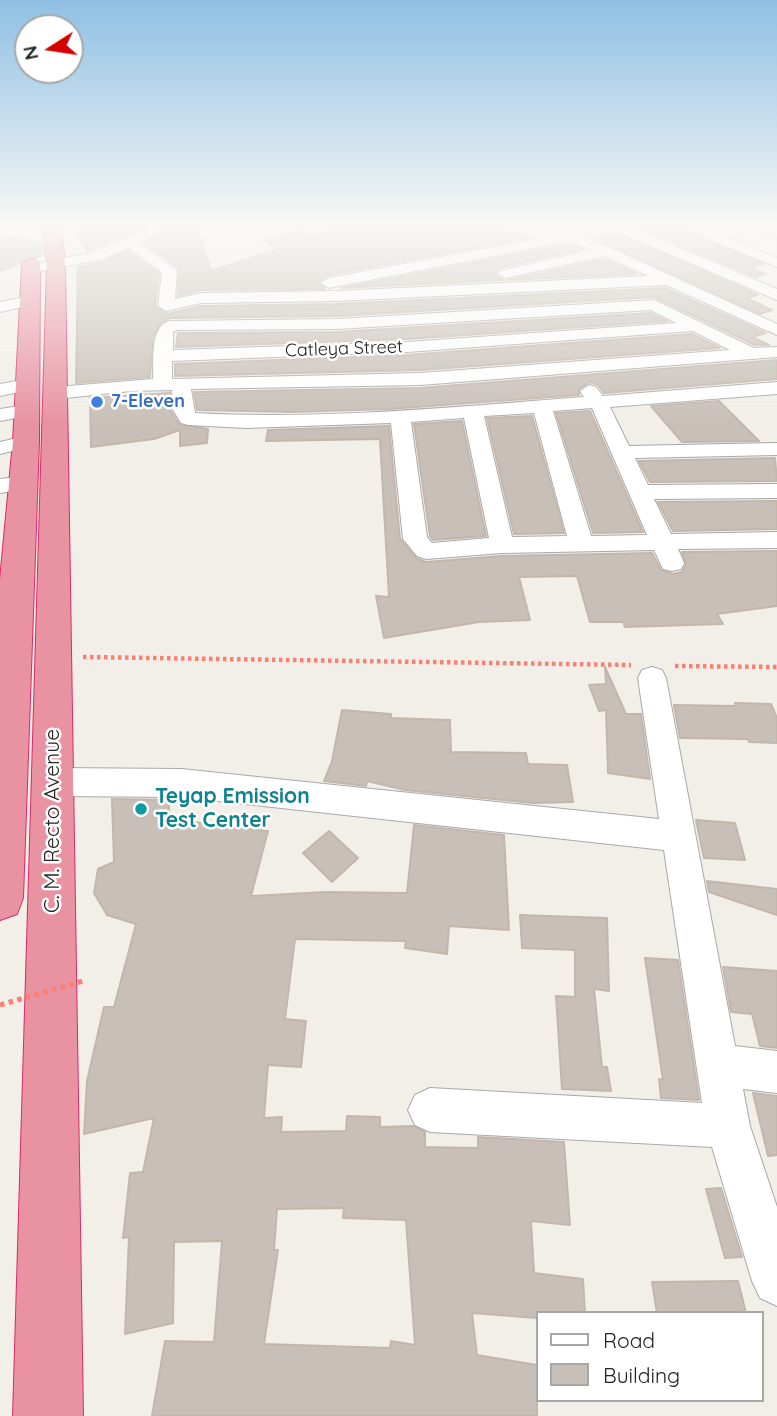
<!DOCTYPE html>
<style>
body{margin:0}
#map{position:relative;width:777px;height:1416px;overflow:hidden;background:#f2efe9;font-family:Quicksand,sans-serif}
canvas{display:block}
.legend{position:absolute;left:536px;top:1311px;width:228px;height:91px;box-sizing:border-box;background:#fff;border:2px solid #a7a7a7;margin:0;padding:9px 12px;list-style:none;font-size:21px;color:#222}
.legend li{display:flex;align-items:center;gap:14px;height:35px}
.legend b{width:35px;border:2px solid #a7a7a7}
.north{position:absolute;left:14px;top:14px;width:70px;height:70px;box-sizing:border-box;background:#fff;border:2px solid #a7a7a7;border-radius:50%;rotate:258deg;font-size:19px;font-weight:700;line-height:28px;text-align:center;color:#222}
.north::after{content:'';display:block;margin:auto;width:24px;height:32px;background:#d40000;clip-path:polygon(50% 0,100% 100%,50% 72%,0 100%)}
</style>
<div id="map">
<canvas width="777" height="1416"></canvas>
<ul class="legend">
<li><b style="height:9px;background:#fff"></b>Road</li>
<li><b style="height:19px;background:#c7bfb8"></b>Building</li>
</ul>
<div class="north">N</div>
</div>
<script>
const ctx = document.querySelector('canvas').getContext('2d');
ctx.lineJoin = 'round';
function paint(path, color) {
  ctx.fillStyle = color;
  ctx.fill(path, 'evenodd');
}
function trace(path, color, width, dash) {
  ctx.strokeStyle = color;
  ctx.lineWidth = width;
  ctx.lineCap = dash ? 'butt' : 'round';
  ctx.setLineDash(dash || []);
  ctx.stroke(path);
}
function label(font, color, halo, rows, align = 'center') {
  ctx.font = font + ' Quicksand,sans-serif';
  ctx.lineWidth = 5;
  ctx.setLineDash([]);
  ctx.textBaseline = 'middle';
  ctx.strokeStyle = halo;
  ctx.fillStyle = color;
  for (const [text, x, y, turn = 0] of rows) {
    ctx.save();
    ctx.translate(x, y);
    ctx.rotate((+turn || 0) * Math.PI / 180);
    ctx.textAlign = isNaN(turn) ? turn : align;
    if (halo) ctx.strokeText(text, 0, 0);
    ctx.fillText(text, 0, 0);
    ctx.restore();
  }
}
const building = new Path2D(`
 M117,227H148L87,251L76,232Z
 M173,227H197L211,271L279,249L264,241L304,228L305,236L317,237L334,227H502L507,234L523,232L529,238L329,275L319,282L325,289L201,290L178,296L179,268L144,243Z
 M645,227H675L764,264L751,268L765,274L756,277L638,228Z
 M616,233L758,295L746,298L772,310L760,314L594,238Z
 M11,237L42,243L43,255L35,258L30,256L20,263L0,271V242Z
 M569,244L583,249L499,268L495,275L504,280L342,288Z
 M128,251L159,273L155,306L167,314L201,306L337,304L665,288L766,333L752,337L769,345H755L654,297L337,316L170,318L161,323L153,336L150,377L76,383L78,267L103,262Z
 M605,259L637,274L507,280Z
 M650,313L667,321L407,339L176,347L178,333L337,332Z
 M692,334L720,348L420,370L175,376V364L407,355Z
 M777,360V379L604,393L598,385L590,382L579,389V395L389,409L292,412L197,410L194,392L420,388Z
 M170,393V410L179,424L208,429L207,443L180,446V430L154,439L91,447L90,398Z
 M719,401L759,441L682,442L651,406Z
 M590,411L643,532L593,533L556,413Z
 M532,416L564,533L514,534L487,418Z
 M462,421L486,536L433,540L430,536L414,424Z
 M389,426L400,539L416,558L426,562L502,556L652,553L661,570L673,574L682,572L686,564L682,552L777,551V606L717,614L723,624L625,627L623,622H590L577,576L519,577L530,620L479,622L384,638L376,596L389,597L380,439L266,441L268,430Z
 M775,458L777,481L650,482L639,461Z
 M777,501V529L673,531L658,502Z
 M605,667L626,714H641L650,779L608,773L606,710L599,711L589,685L606,684Z
 M735,703L771,704L777,718V743L749,742L748,739L680,738L674,705L736,706Z
 M342,710L391,714V718L450,720L451,752L526,753L528,764L567,765L573,802L533,803L405,790L367,781L366,786L324,781L332,761Z
 M112,799L169,800V819L268,831L251,896L326,892L407,893L414,825L504,835L509,930L449,926L447,954L405,948L406,941L295,939L285,1019L306,1021L301,1067L268,1065L264,1118L282,1117L281,1132L346,1131L347,1116L380,1117V1127L413,1126L425,1132V1147L478,1148V1137L564,1142L570,1225L531,1221L534,1273L583,1279L585,1313H536L537,1318L472,1313L477,1355L537,1365V1416H152L165,1341L214,1342L222,1241L174,1242L173,1323L125,1334L129,1237L123,1238L130,1173L143,1172L154,1118L84,1134L87,1081L104,1007H114L136,924L107,915L94,893L98,869L114,862ZM344,1208L343,1218L406,1220L415,1345L391,1341L390,1348L264,1344L278,1250H274L277,1209Z
 M696,820L735,823L745,860L704,858Z
 M329,831L358,858L332,882L303,853Z
 M707,881L777,889V915L709,892Z
 M520,915L607,918L609,991L594,989L602,1067H607L611,1091L562,1089L556,996L575,997V950L522,948Z
 M645,958L678,960L699,1100L661,1098L659,1079L663,1080Z
 M723,967L777,971V1048L760,1046L752,1014L731,1012Z
 M753,1093L777,1096V1155L768,1156Z
 M721,1188L742,1257L725,1258L706,1189Z
 M738,1281L746,1313H657L652,1282Z`);
paint(building, '#c7bfb8');
trace(building, '#c4b6ab', 2);
const minor = new Path2D(`
 M154,227H171L139,243L177,270L175,299L201,293L337,291L648,276L605,256L505,278L498,274L500,271L592,250L569,241L329,288L321,283L329,278L569,233L586,237L777,324V335L666,285L337,301L201,303L166,311L158,306L162,272L128,248L103,259L31,273L24,269L31,265L94,252Z
 M313,227H332L317,234H307V228Z
 M618,227H629L777,289V300L618,232Z
 M678,227H696L711,232L737,227L777,229V237L753,231L724,237L777,258V267Z
 M30,296L36,298L38,301L36,304L0,312V302Z
 M654,300L754,348L777,347V357L420,385L191,389L195,413C324,420 455,407 584,397L580,391L589,385L596,387L603,396L777,382V394L610,407L629,446L777,443V455L635,458L648,485L777,484V498L654,499L671,534L777,532V548L678,549L684,563L681,569L672,571L663,569L654,550L502,553L426,559L417,556L403,539L391,423L246,428L188,425L181,423L173,410L172,390L131,391L56,399L47,393L56,387L153,379C154,362 149,326 170,321L337,319ZM651,310L676,323L407,342L173,350V332L177,330L337,329ZM693,331L730,350L420,373L172,379V361L407,352ZM592,408L647,535L591,536L553,411ZM534,413L567,536L512,537L484,416ZM464,418L489,538L432,543L427,537L411,422Z
 M27,379L34,381L36,385L34,389L0,396V384Z
 M26,405L33,407L36,411L33,415L0,421V409Z
 M26,436L33,438L36,442L33,446L0,454V442Z
 M24,476L32,478L35,483L32,488L0,493V479Z
 M652,667L662,670L666,678L735,1046L777,1051V1093L743,1089L750,1126L777,1207V1306L760,1298L752,1281L712,1147L430,1132L415,1125L408,1110L415,1095L430,1088L702,1103L664,850L181,797L54,796L43,792L38,782L43,772L54,768L181,769L659,819L638,678L642,670Z`);
const highway = new Path2D(`
 M43,227H61L65,265L83,1416H13L47,265Z
 M31,258L40,264L39,442L23,898L17,914L0,920V580L13,442L22,264Z`);
trace(minor, '#a9a9a9', 2);
trace(highway, '#dc2a67', 2);
trace(new Path2D(`
 M83,657L631,665
 M675,666L777,667`), '#fa8072', 4.5, [3.5, 3.5]);
paint(minor, '#fff');
paint(highway, '#e892a2');
trace(new Path2D(`
 M0,1005L83,981`), '#fa8072', 5, [4.5, 4.5]);
const sky = ctx.createLinearGradient(0, 0, 0, 425);
sky.addColorStop(0, '#8fc0e4');
sky.addColorStop(0.53, '#f9f8f5');
sky.addColorStop(1, '#f9f8f500');
ctx.fillStyle = sky;
ctx.fillRect(0, 0, 777, 425);
for (const [x, y, r, color] of [
 [97,402,7,"#3f7fe0"],
 [141,809,7,"#0f9aa8"]
]) {
  const dot = new Path2D();
  dot.arc(x, y, r, 0, 2 * Math.PI);
  ctx.fillStyle = color;
  ctx.fill(dot);
  trace(dot, '#fff', 2.5);
}
label('18px', '#222', '#fff', [
 ["Catleya Street",344,349,-2]
]);
label('bold 18px', '#366cbe', '#fff', [
 ["7-Eleven",111,402]
], 'left');
label('bold 21px', '#0d838f', '#fff', [
 ["Teyap Emission",155,797],
 ["Test Center",155,821]
], 'left');
label('21px', '#222', '#fff', [
 ["C. M. Recto Avenue",53,821,-90]
]);
</script>
